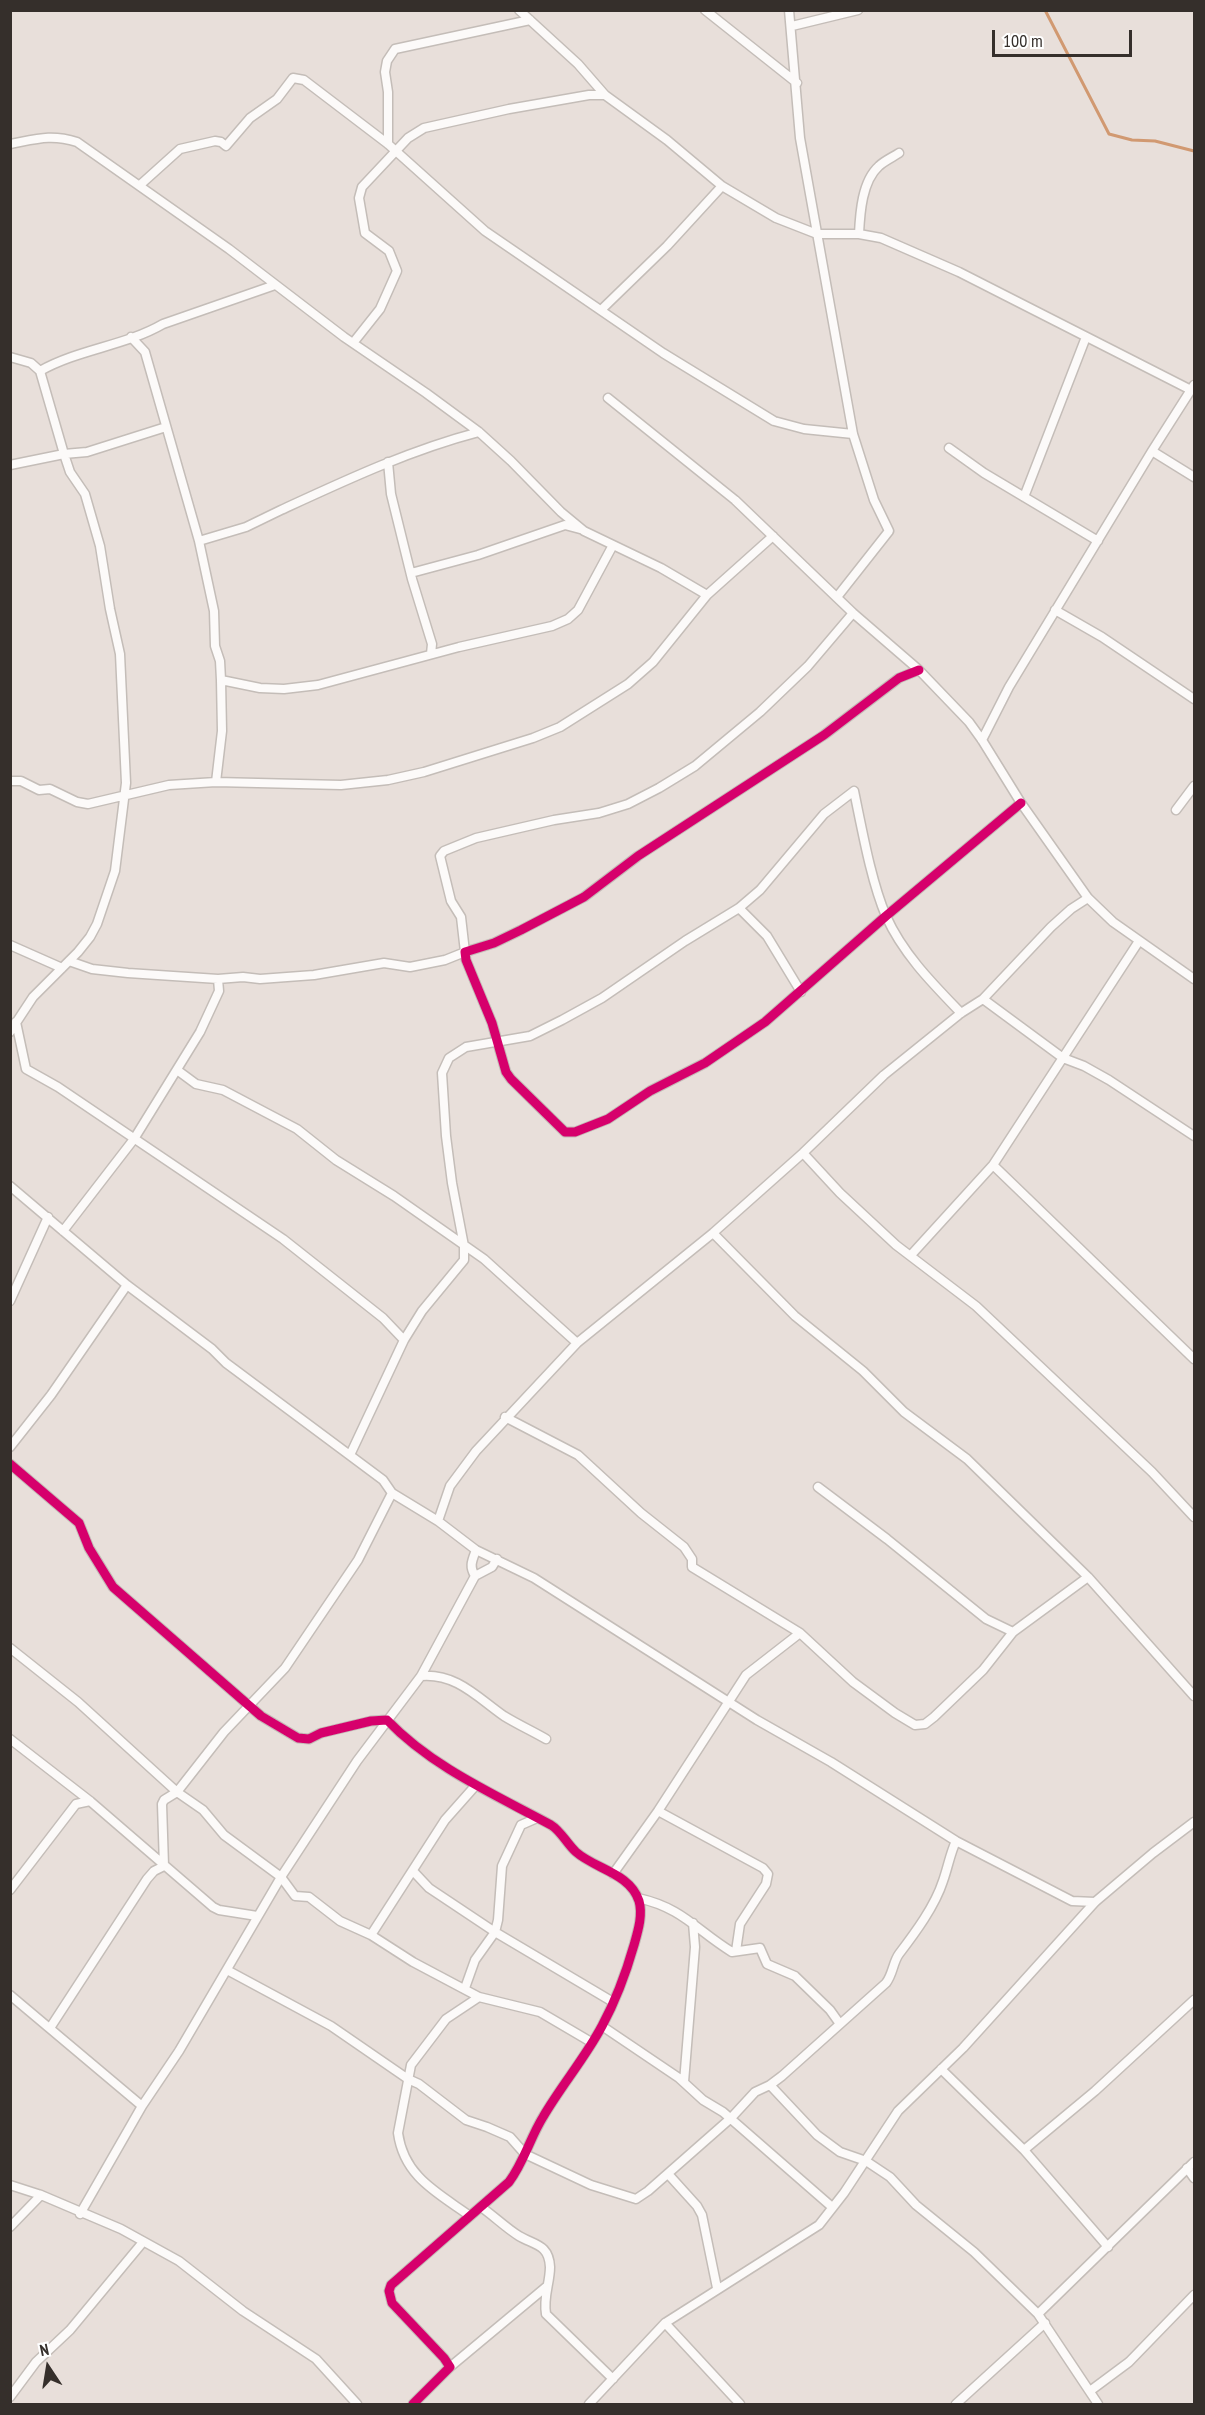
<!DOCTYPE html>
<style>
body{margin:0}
#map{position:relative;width:1205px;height:2415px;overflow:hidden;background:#e8dfda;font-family:"PT Sans Narrow",sans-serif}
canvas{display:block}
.frame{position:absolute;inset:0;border:12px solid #352f2b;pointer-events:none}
.north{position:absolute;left:18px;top:2337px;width:60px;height:60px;-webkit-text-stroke:4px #fff;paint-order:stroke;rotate:348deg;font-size:16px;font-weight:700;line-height:24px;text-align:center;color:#352f2b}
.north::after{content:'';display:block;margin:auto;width:21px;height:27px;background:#352f2b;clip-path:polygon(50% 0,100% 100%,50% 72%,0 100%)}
.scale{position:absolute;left:992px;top:30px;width:140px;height:27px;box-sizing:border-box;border:3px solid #352f2b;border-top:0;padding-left:8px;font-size:18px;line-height:21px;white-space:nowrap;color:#352f2b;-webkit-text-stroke:4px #fff;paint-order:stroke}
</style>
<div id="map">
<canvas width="1205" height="2415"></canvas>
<div class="frame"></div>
<div class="north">N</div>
<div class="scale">100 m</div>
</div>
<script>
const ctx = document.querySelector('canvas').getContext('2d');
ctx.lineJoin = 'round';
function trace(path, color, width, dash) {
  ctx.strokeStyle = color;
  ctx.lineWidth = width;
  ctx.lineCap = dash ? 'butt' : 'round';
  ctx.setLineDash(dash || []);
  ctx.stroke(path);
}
trace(new Path2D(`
 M1045,10L1109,134L1132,140L1155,141L1194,151`), '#d19971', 3);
const minor = new Path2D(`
 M519,10L578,64L605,95L667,140L722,186L776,218L817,234H859L881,238L959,272L1191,390
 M705,10L797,83
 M789,10L800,138L853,434L874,500L889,531L837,597
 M792,26L858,10
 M10,144C37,139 51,134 77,142L229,249L344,337L426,393L479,432L511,461L561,512L584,531L661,568L707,595
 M388,144V92L385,72L387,61L395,49L530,20
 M140,185L180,149L215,141L221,142L226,146L250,118L277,99L293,78L304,80L388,144L485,231L663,353L774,421L804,429L853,434
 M859,234C860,213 862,181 879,166C884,161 893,157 899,153
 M601,310L667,246L722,186
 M131,337L145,352L199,541L214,611L215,646L220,661L221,680L222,731L216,782
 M353,343L380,309L397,271L389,251L365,233L359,198L362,187L408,138L424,128L509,109L589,95H605
 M10,357L31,363L40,371L64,454L70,472L85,494L100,546L110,609L120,654L126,783L115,871L97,924L90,937L78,952L33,997L10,1032
 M40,371C79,349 125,346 163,324L275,285
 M608,398L735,500L853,613L919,670L969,722L982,740L1021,803L1088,898L1113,922L1194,979
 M949,448L984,473L1098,541
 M1152,451L1194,477
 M388,462L391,494L412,579L432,644L431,654
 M10,465L64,454L87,452L166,427
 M1024,497L1086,337
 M199,541L246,527L281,510C346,480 410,450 479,432
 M411,573L478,555L565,525L580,529
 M1055,610L1102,637L1194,699
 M919,670L899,678L824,735L638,856L584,897L521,930L494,943L465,952L466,960L492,1023L506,1072L511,1079L565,1132H575L608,1119L650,1091L705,1063L765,1022L886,916L1021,803
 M221,680L260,688L284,689L318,685L459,647L552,626L568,619L578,610L613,545
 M982,740L1009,687L1152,451L1194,385
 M10,781H21L39,790L50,789L77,802L88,804L169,785L216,782L341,785L388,780L424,772L533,738L560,727L628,684L653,662L707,595L773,536
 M1176,810L1194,786
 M739,908L767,936L801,992
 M10,945L62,968
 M69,961L92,969L128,973L218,979L243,977L260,979L314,975L384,963L410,967L445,960L465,952L461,917L451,901L440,856L444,851L476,838L554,820L599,813L628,804L659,788L695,766L760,712L808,666L853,613
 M983,999L1063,1058L1084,1066L1109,1080L1194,1136
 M16,1022L26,1069L58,1087L283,1239L383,1318L404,1340
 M177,1070L196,1084L223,1090L297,1129L336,1160L394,1196L484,1259L577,1343
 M803,1153L840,1193L896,1245L976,1306L1152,1472L1194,1517
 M993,1165L1194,1359
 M10,1186L127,1285L212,1349L226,1363L383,1480L392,1493L438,1521L476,1550L534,1578L757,1720L831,1762L956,1841L1072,1901L1095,1902
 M63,1231L134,1139L200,1032L219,991L218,979
 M713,1233L795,1316L863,1371L904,1412L967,1459L1088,1577L1194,1696
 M911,1255L993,1165L1139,941
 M10,1301L48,1217
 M505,1417L578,1455L641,1513L684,1547L692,1559V1567L800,1633L853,1682L895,1713L915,1725L925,1724L934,1717L983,1670L1013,1632L1088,1577
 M10,1447L51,1395L127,1285
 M350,1455L404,1340L422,1311L464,1260V1246L452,1183L446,1136L442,1073L449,1058L466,1047L530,1036L562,1020L602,998L685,941L739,908L760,890L824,814L854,791C862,829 871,881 886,916C903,954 933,984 961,1013
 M10,1464L79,1523L89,1548L113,1587L261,1716L298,1738L309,1739L321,1733L371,1721L387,1720C432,1767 494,1794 551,1825C561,1831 567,1844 576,1852C595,1869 630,1873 639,1901C643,1915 638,1931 634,1945C626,1973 616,2000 602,2026C585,2058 561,2086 543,2117C530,2138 524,2162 509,2182L391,2285L389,2291L392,2303L444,2358L450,2367L413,2404
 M818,1487L887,1539L986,1619L1013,1632
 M438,1521L450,1486L476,1451L577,1343L713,1233L803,1153L884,1075L961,1013L983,999L1051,927L1071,909L1088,898
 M475,1576C469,1566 472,1561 476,1550
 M10,1648L78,1702L177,1792L203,1810L224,1835L281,1877L295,1896L309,1897L340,1921L371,1935L413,1962L479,1997L540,2012L591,2042
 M421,1676C456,1673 477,1697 504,1716C517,1724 532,1731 546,1739
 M10,1739L90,1801L213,1907L219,1910L257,1916
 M658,1811L763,1868L768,1874L766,1884L740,1924L736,1951
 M956,1841C950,1854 948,1867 943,1881C935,1906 915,1933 899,1954C893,1962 893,1974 886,1983L782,2076L770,2085L817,2135L840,2152L866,2161L890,2177L916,2205L974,2252L1038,2314L1098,2404
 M413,1871L429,1888L495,1932L613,2002
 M613,1874L658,1811L746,1675L800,1633
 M10,1890L76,1804L90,1801
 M638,1898C683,1908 696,1930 732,1952L760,1948L767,1964L795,1976L830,2010L840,2024
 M371,1935L445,1820L476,1785
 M227,1970L331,2026L408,2079L419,2084L466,2120L487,2127L510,2137L525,2154L591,2185L636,2199L648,2191L731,2118L755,2092L770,2085
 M465,1988L475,1960L495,1932L498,1920L502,1866L521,1825L537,1818
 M10,1995L142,2106
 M602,2026L679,2078L703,2100L723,2112L832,2207
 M50,2028L147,1879L154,1871L164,1866L162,1804L164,1800L177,1792L224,1732L285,1668L358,1560L392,1493
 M941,2069L1024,2150L1108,2247
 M684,2082L695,1947L693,1923
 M1024,2150L1095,2091L1194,2000
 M1187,2168L1194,2178
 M669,2175L697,2206L702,2215L717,2288
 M10,2185L41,2195L121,2229L179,2261L243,2311L316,2359L357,2404
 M481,2207C494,2216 506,2228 519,2236C534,2245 549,2244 550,2267C550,2283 543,2297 546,2314L613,2379
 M80,2214L142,2106L179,2051L281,1877L357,1761L421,1676L475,1576L492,1567L497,1559
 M470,2216C438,2193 404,2177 398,2133L411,2065L446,2019L479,1997
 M10,2227L41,2195
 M1038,2314L1194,2162
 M665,2323L740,2404
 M450,2367L546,2287
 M1090,2391L1129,2362L1194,2295
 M10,2397L36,2362L70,2330L143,2242
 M589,2404L665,2323L819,2225L844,2193L898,2111L963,2048L1095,1902L1153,1853L1194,1822
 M956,2404L1045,2323`);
trace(minor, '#c4bdb8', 11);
trace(minor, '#fcfaf9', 8);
trace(new Path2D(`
 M919,670L899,678L824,735L638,856L584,897L521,930L494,943L465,952L466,960L492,1023L506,1072L511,1079L565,1132H575L608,1119L650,1091L705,1063L765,1022L886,916L1021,803
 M10,1464L79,1523L89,1548L113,1587L261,1716L298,1738L309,1739L321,1733L371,1721L387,1720C432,1767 494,1794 551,1825C561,1831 567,1844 576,1852C595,1869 630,1873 639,1901C643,1915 638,1931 634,1945C626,1973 616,2000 602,2026C585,2058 561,2086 543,2117C530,2138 524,2162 509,2182L391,2285L389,2291L392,2303L444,2358L450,2367L413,2404`), '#d6006c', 9);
</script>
